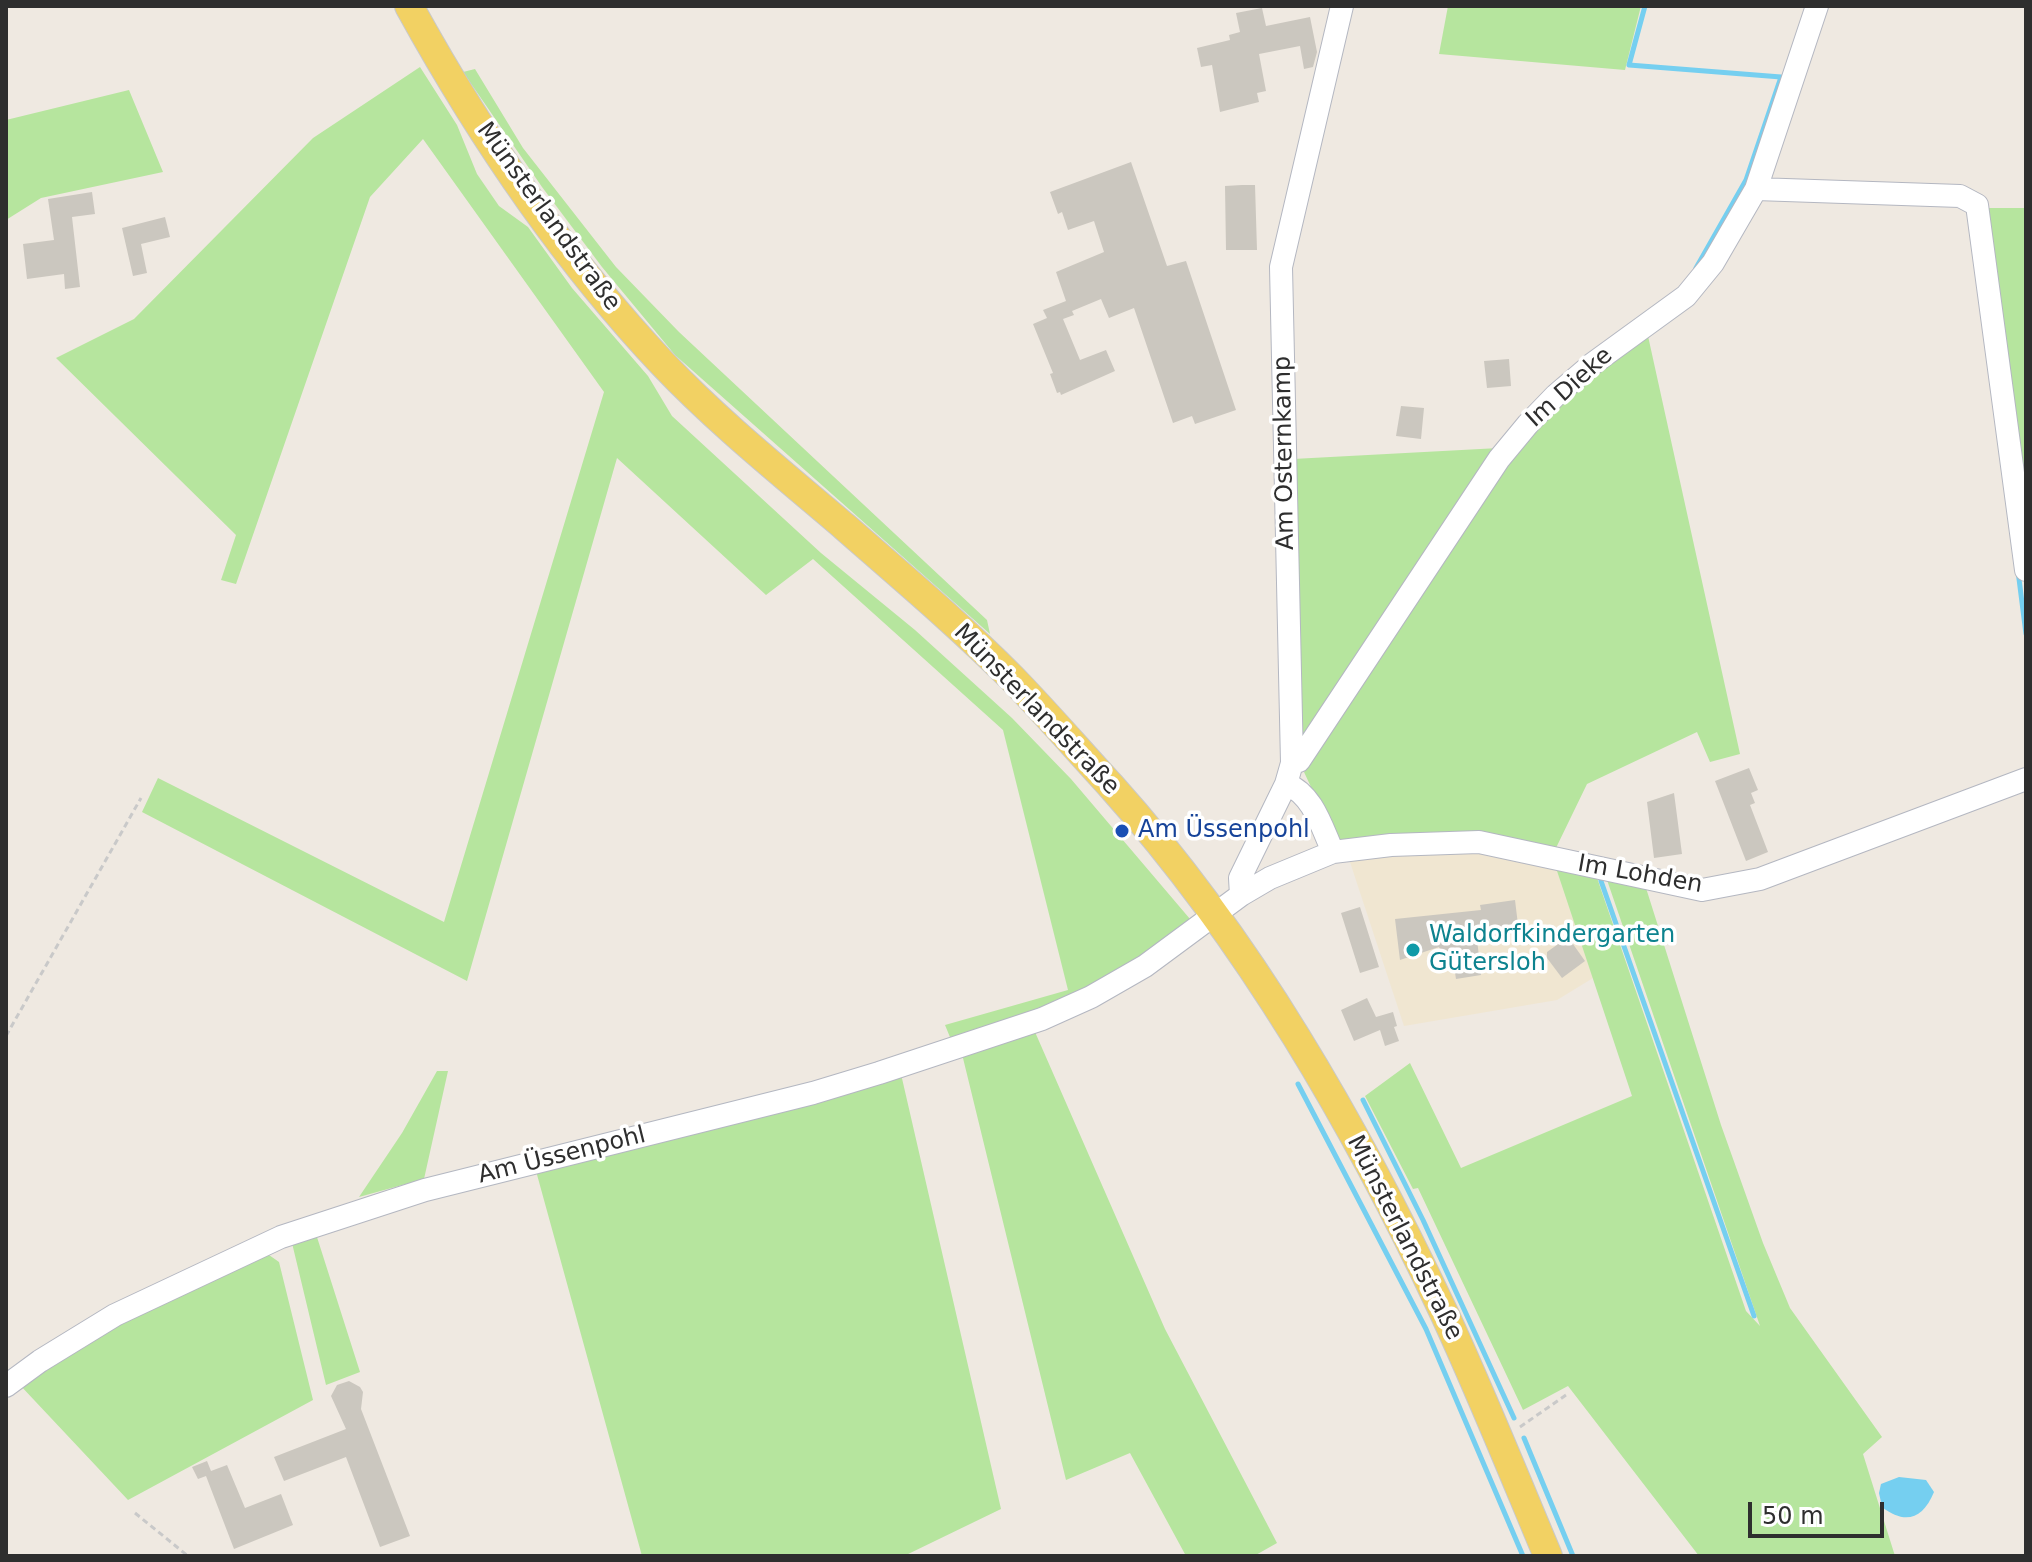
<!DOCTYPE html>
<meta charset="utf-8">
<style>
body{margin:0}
#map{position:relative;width:2032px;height:1562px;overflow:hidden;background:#efe9e1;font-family:"DejaVu Sans",sans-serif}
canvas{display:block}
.frame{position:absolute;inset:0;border:8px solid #2e2e2e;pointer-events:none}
.scale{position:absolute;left:1748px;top:1502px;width:136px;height:36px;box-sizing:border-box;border:4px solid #2e2e2e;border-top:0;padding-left:10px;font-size:24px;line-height:28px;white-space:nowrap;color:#2e2e2e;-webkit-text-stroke:6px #fff;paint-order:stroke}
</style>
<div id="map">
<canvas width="2032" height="1562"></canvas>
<div class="frame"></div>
<div class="scale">50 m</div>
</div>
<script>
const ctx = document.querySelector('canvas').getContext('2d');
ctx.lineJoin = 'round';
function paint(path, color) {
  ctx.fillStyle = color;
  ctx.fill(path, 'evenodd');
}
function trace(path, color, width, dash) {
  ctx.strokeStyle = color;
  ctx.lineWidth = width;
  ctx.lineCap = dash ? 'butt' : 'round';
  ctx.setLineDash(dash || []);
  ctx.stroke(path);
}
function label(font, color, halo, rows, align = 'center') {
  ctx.font = font + ' "DejaVu Sans",sans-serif';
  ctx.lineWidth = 7;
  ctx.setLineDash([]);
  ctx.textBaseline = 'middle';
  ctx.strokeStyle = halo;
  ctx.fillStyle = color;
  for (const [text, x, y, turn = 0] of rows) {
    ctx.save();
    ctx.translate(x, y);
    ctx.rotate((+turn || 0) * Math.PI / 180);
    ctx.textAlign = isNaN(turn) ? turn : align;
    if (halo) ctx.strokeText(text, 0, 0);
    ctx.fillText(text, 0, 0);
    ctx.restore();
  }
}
paint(new Path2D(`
 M1480,852L1555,865L1593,978L1557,1000L1404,1026L1349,859L1393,854Z`), '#f0e6d1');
paint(new Path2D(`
 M1448,6H1641L1625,70L1439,54Z
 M420,67L457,125L477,174L499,206L528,227L572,288L648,376L672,416L821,553L915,630L1012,718L1071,779L1190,919L1142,959L1061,1006L952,1042L945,1025L1068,990L1003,730L813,559L766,595L617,458L467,981L142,812L158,778L444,922L604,392L423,139L370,197L236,584L221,580L236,535L56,358L134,319L313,138Z
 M475,69L523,148L616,267L679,332L987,620L990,634L675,355L602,267L542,187L463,72Z
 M129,90L163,172L41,198L6,220V120Z
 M1989,208H2026V473L2018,476L1989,232Z
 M1648,336L1740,754L1710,762L1697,732L1587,784L1555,850L1338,845L1304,772L1509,460L1561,403Z
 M1499,448L1305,740L1300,737L1293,459Z
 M1555,865L1596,875L1746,1311L1760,1326L1607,880L1646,888L1721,1125L1763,1243L1790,1308L1882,1437L1863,1454L1895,1556H1699L1568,1386L1523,1410L1418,1188L1413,1189L1365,1096L1410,1063L1461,1168L1632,1096Z
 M1035,1032L1165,1329L1277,1543L1254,1556H1186L1130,1453L1066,1480L962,1054Z
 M437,1071H448L424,1179L359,1197L402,1133Z
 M901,1074L1001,1509L904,1556H642L536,1171Z
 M316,1234L360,1372L326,1385L292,1243Z
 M269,1255L279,1262L313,1400L128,1500L19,1384L118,1322Z`), '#b6e59e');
paint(new Path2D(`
 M1899,1477L1926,1480L1934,1492C1923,1519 1905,1525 1882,1507L1879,1493L1881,1484Z`), '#75cff0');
trace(new Path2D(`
 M1645,6L1629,65L1781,77L1746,180L1696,268
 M2018,571L2026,634
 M1601,881L1754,1316
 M1298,1084L1426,1329L1523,1556
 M1363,1100L1423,1220L1514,1418
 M1524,1438L1573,1556`), '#75cff0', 5);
paint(new Path2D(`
 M1262,8L1266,26L1310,17L1317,52L1313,67L1304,69L1300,46L1259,54L1266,91L1257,93L1259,102L1220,112L1212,65L1201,67L1197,48L1230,40L1229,35L1240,32L1236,13Z
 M1131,162L1167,266L1186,261L1236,410L1195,424L1192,416L1173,423L1134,308L1109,318L1101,299L1072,311L1074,315L1063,319L1080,360L1106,350L1115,371L1061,395L1060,392L1057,393L1050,374L1053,373L1033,324L1047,318L1043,310L1066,301L1056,272L1104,252L1094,221L1068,230L1062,212L1058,214L1050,192Z
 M1242,185H1255L1257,250H1226L1225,186Z
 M92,192L95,214L72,217L80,287L65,289L64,274L27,279L23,244L54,240L48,199Z
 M165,217L170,237L141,244L147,273L133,276L122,228Z
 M1509,359L1511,386L1487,388L1484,361Z
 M1401,406L1424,408L1421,439L1396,436Z
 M1749,768L1758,790L1751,793L1755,803L1750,805L1768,852L1746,861L1715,781Z
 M1674,793L1682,854L1654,858L1647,802Z
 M1515,900L1519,933L1477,939L1481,975L1456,979L1452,953L1442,954L1439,947L1400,960L1395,919L1481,910L1480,905Z
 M1360,907L1379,967L1360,973L1341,913Z
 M1568,937L1585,961L1562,978L1547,958V952Z
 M1367,998L1376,1017L1393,1012L1397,1026L1394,1027L1399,1041L1385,1046L1380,1030L1354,1041L1341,1010Z
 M349,1381L360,1387L363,1392L361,1409L410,1536L380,1547L346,1457L284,1481L274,1457L346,1429L331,1396L337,1385Z
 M207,1461L211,1471L227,1465L245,1508L281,1494L293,1525L234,1549L206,1476L198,1479L192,1467Z`), '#cbc7bf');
const minor = new Path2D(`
 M1756,189L1960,196L1977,205L2026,570
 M1292,763L1299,761L1499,459L1528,424L1556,395L1591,365L1686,296L1713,263L1756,189L1817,6
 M1286,784C1313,794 1322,828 1333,852
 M1241,895L1240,878L1286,784L1292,763L1281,267L1342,6
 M6,1386L40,1361L115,1315L281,1237L425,1190L813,1093L879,1073L1042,1019L1091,997L1145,966L1241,895L1270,878L1333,852L1391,845L1479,842L1702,890L1760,879L2026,779`);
const major = new Path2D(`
 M409,6C480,135 562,257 663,364C719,423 783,474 845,527C901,576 959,625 1012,678C1046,713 1078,750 1111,786C1250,941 1356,1126 1444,1313C1481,1393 1514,1475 1548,1556`);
trace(minor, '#b4b7c1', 24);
trace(major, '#c9c9c9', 30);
trace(new Path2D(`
 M6,1036L141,798
 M1520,1427L1566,1395
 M135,1513L188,1556`), '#c9c9c9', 3, [6, 4]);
trace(minor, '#fff', 22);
trace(major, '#f2d163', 28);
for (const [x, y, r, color] of [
 [1122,831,8,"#1a4fb4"],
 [1413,950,8,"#0f9aa8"]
]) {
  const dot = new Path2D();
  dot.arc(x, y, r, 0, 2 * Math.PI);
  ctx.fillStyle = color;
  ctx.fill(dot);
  trace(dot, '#fff', 3);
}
label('24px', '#2e2e2e', '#fff', [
 ["Münsterlandstraße",548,217,54],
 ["Im Dieke",1570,388,-42],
 ["Am Osternkamp",1285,453,-91],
 ["Münsterlandstraße",1036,710,46],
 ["Im Lohden",1640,875,10],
 ["Am Üssenpohl",562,1156,-14],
 ["Münsterlandstraße",1404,1238,63]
]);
label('24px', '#164399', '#fff', [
 ["Am Üssenpohl",1138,831]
], 'left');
label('24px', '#0d838f', '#fff', [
 ["Waldorfkindergarten",1429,936],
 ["Gütersloh",1429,964]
], 'left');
</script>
